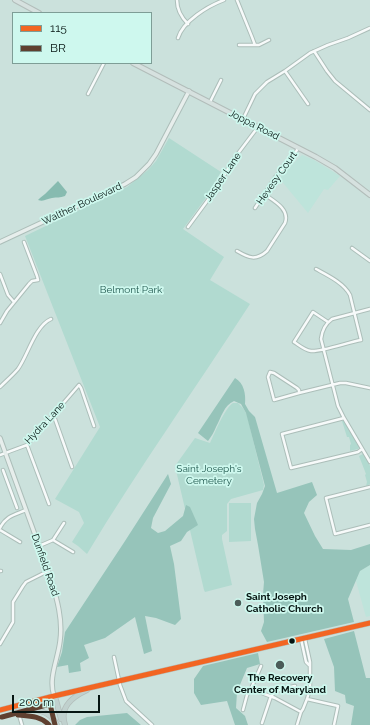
<!DOCTYPE html>
<style>
body{margin:0}
#map{position:relative;width:370px;height:725px;overflow:hidden;background:#cbe1dc;font-family:Raleway,sans-serif}
canvas{display:block}
.legend{position:absolute;left:12px;top:12px;width:140px;height:52px;box-sizing:border-box;background:#cef8ee;border:1px solid #7e9d96;margin:0;padding:5px 7px;list-style:none;font-size:12px;color:#061512}
.legend li{display:flex;align-items:center;gap:8px;height:20px}
.legend b{width:20px;border:1px solid #7e9d96}
.scale{position:absolute;left:12px;top:695px;width:88px;height:18px;box-sizing:border-box;border:2px solid #061512;border-top:0;padding-left:5px;font-size:12px;line-height:14px;white-space:nowrap;color:#061512;-webkit-text-stroke:3px #cef8ee;paint-order:stroke}
</style>
<div id="map">
<canvas width="370" height="725"></canvas>
<ul class="legend">
<li><b style="height:5px;background:#f26522"></b>115</li>
<li><b style="height:5px;background:#5f4030"></b>BR</li>
</ul>
<div class="scale">200 m</div>
</div>
<script>
const ctx = document.querySelector('canvas').getContext('2d');
ctx.lineJoin = 'round';
function paint(path, color) {
  ctx.fillStyle = color;
  ctx.fill(path, 'evenodd');
}
function trace(path, color, width, dash) {
  ctx.strokeStyle = color;
  ctx.lineWidth = width;
  ctx.lineCap = dash ? 'butt' : 'round';
  ctx.setLineDash(dash || []);
  ctx.stroke(path);
}
function label(font, color, halo, rows, align = 'center') {
  ctx.font = font + ' Raleway,sans-serif';
  ctx.lineWidth = 3.5;
  ctx.setLineDash([]);
  ctx.textBaseline = 'middle';
  ctx.strokeStyle = halo;
  ctx.fillStyle = color;
  for (const [text, x, y, turn = 0] of rows) {
    ctx.save();
    ctx.translate(x, y);
    ctx.rotate((+turn || 0) * Math.PI / 180);
    ctx.textAlign = isNaN(turn) ? turn : align;
    if (halo) ctx.strokeText(text, 0, 0);
    ctx.fillText(text, 0, 0);
    ctx.restore();
  }
}
paint(new Path2D(`
 M302,155L314,160L340,176L328,190L324,189L308,213L279,178Z
 M370,565V616L366,617L356,581L360,571Z`), '#bee4db');
paint(new Path2D(`
 M169,138L221,172L205,199L183,229L224,257L210,280L250,304C196,388 138,469 87,554L78,546L72,542L84,523L79,512L55,499L100,427L25,236L127,187L148,170L156,161Z
 M233,403H238L243,408L247,415L264,485L263,490L231,499L227,504V531L222,535V539L232,585L205,592L204,590L175,466L195,438L210,443C215,433 224,409 233,403Z
 M342,421H344L359,447L358,449L350,451V445L351,444L349,437H347Z
 M363,454L370,466V484L366,486L367,482L365,475L366,474L359,456Z
 M229,503H251V541L229,542Z`), '#b1dad0');
paint(new Path2D(`
 M235,378C244,383 246,394 245,404L249,411L255,417L277,493L312,482L317,495L309,502L304,513L315,536L323,549L351,550L370,544V565L360,571L348,599L354,622L267,642L261,631L264,622L263,594L264,582L258,545L255,529L254,519L257,503L262,494L265,486L246,413L241,404L234,401C224,405 221,418 216,427C214,432 211,437 208,441L198,433Z
 M168,474L171,484L153,518L151,528L158,533L165,531L183,516L186,505L190,507L198,525L187,532L181,541L170,546L174,564L181,619L175,625L156,618L145,616L152,651L144,654L135,617L105,638L84,645L89,658L80,663L81,671L69,673L68,665L57,667L62,652L65,632L125,541Z
 M354,631L366,678H370V725H351L354,706L346,703L345,695L335,691L334,667L324,639Z
 M258,653L260,664L247,668L237,692L236,708L245,716L248,725H235L227,701L201,705L194,693V679L203,666Z
 M127,713L141,725H75L80,720L87,717Z`), '#96c4ba');
paint(new Path2D(`
 M58,181L67,192L65,196C60,198 57,197 52,198C46,199 44,202 38,200L40,198L45,194Z`), '#87bbb0');
const street = new Path2D(`
 M177,0C177,10 181,17 188,24
 M237,0L252,37L255,45
 M178,38C183,21 208,6 224,0
 M239,45H259L269,40
 M314,51L327,71L335,81L370,110
 M285,71L308,104
 M88,94L104,63
 M210,102L221,80
 M243,119L255,94L267,82L285,71L310,53L328,45L348,38L370,28
 M255,208L276,176L292,159L298,148
 M188,227L216,189L233,160L258,127
 M352,248L370,261
 M237,251C249,258 256,261 267,251L285,223C290,209 274,201 264,194
 M316,269C327,275 344,283 350,295L361,340C349,342 321,352 311,351C304,350 299,345 294,342L313,312L328,322
 M0,274L8,295L14,302
 M370,309L332,319C325,324 322,330 321,339L338,406L344,418L370,462
 M0,323L7,311L29,284L32,281L38,280L37,276L24,242
 M270,372L274,373L297,388L299,390V393L274,400L268,377Z
 M0,387C6,381 13,375 18,369C28,355 35,326 51,319
 M299,393L340,383H346L370,388
 M53,416L55,419L72,467
 M344,418L282,434L291,468L358,452L362,449
 M27,445L49,504
 M0,455L27,445L79,385L81,388L94,426
 M3,470L17,508
 M370,487L326,498L335,534L370,525
 M0,528C6,516 14,515 26,510
 M0,530L20,542
 M53,540L73,552
 M39,546L53,540L64,523
 M0,571H1
 M301,639L306,662L309,665
 M0,644L13,622V602L23,586L26,582L48,571
 M114,657L120,685L126,701L152,725
 M251,689L275,698L301,712
 M307,699L338,706L334,725
 M17,708L22,725
 M243,710L247,695L250,691L261,666
 M262,723L271,696C277,689 286,688 295,686
 M297,725L301,712L303,709L307,699L310,689V662L305,639`);
const secondary = new Path2D(`
 M0,242L75,207L109,192L125,184L136,177L149,164L156,154L189,91
 M0,438L51,579C57,599 63,620 60,641C58,659 48,678 54,696`);
const primary = new Path2D(`
 M15,0L39,13
 M133,63L316,157L335,168L370,195`);
const highway = new Path2D(`
 M54,696L56,700L61,719
 M12,708C28,709 49,707 57,725
 M0,710L54,696L370,623
 M65,725C59,707 72,697 87,690`);
trace(street, '#acbeb9', 4.5);
trace(secondary, '#acbeb9', 5.5);
trace(primary, '#b2bdba', 6);
trace(highway, '#b2bdba', 6);
trace(street, '#f7fafa', 2.5);
trace(secondary, '#e7eeec', 3.5);
trace(primary, '#d6e1df', 4);
trace(highway, '#c0d1ce', 4.5);
trace(new Path2D(`
 M0,710L54,696L370,623`), '#f26522', 5);
trace(new Path2D(`
 M18,715C30,716 41,716 49,725
 M2,717L50,704L55,725`), '#5f4030', 5);
for (const [x, y, r, color] of [
 [238,603,4,"#4b5c59"],
 [292,641,3.5,"#061512"],
 [280,665,5,"#4b5c59"]
]) {
  const dot = new Path2D();
  dot.arc(x, y, r, 0, 2 * Math.PI);
  ctx.fillStyle = color;
  ctx.fill(dot);
  trace(dot, '#cef8ee', 1.5);
}
label('10px', '#061512', '#cef8ee', [
 ["Joppa Road",254,125,27],
 ["Jasper Lane",223,177,-56],
 ["Hevesy Court",277,178,-55],
 ["Walther Boulevard",82,204,-25],
 ["Hydra Lane",45,423,-47],
 ["Dunfield Road",45,565,71]
]);
label('10px', '#235a50', '#cef8ee', [
 ["Belmont Park",131,290],
 ["Saint Joseph's",209,469],
 ["Cemetery",209,481]
]);
label('bold 10px', '#061512', '#cef8ee', [
 ["Saint Joseph",246,597],
 ["Catholic Church",246,609],
 ["The Recovery",280,678,"center"],
 ["Center of Maryland",280,690,"center"]
], 'left');
</script>
